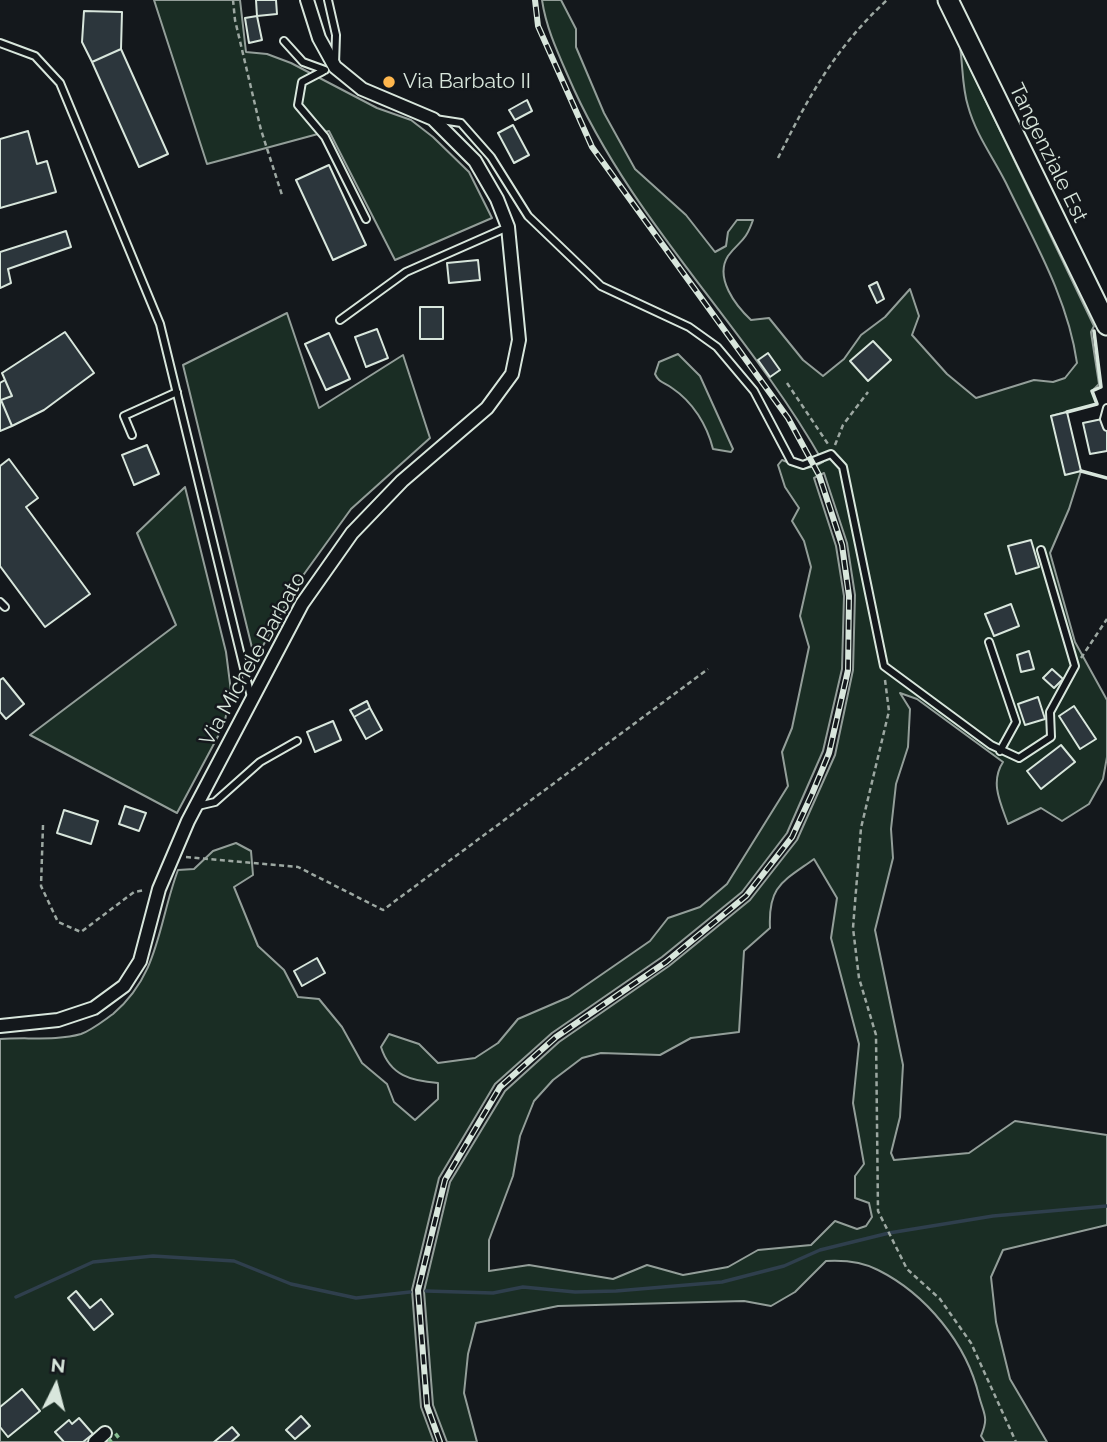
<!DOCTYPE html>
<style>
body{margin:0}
#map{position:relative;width:1107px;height:1442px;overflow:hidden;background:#14181c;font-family:Raleway,sans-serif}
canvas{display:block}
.north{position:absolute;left:21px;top:1351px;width:70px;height:70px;-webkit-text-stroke:5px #14181c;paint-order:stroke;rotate:6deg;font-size:19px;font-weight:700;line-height:28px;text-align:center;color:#d8e6dc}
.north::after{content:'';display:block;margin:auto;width:24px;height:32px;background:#d8e6dc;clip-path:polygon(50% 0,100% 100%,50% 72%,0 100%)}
</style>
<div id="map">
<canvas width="1107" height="1442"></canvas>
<div class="north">N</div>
</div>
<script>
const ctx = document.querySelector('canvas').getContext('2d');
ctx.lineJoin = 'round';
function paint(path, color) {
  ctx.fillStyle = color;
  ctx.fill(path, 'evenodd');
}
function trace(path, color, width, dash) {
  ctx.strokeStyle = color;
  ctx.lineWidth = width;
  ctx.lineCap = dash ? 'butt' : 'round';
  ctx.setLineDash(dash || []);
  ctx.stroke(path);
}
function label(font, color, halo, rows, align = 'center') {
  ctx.font = font + ' Raleway,sans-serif';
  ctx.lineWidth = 5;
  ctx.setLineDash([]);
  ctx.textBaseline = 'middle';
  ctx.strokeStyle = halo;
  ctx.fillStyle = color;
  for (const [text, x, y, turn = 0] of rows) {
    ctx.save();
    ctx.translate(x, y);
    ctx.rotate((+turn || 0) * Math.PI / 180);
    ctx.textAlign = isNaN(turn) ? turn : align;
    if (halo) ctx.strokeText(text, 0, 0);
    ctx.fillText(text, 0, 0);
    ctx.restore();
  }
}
const green = new Path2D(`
 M154,0H240L246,52L267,54L291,63L377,108L411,120L433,137L469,172L492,218L395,260L329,131L207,164Z
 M542,0H561L576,29V47L604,113L635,169L686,215L715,252L726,246L728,232L737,220H753C745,243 740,240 728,256C714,278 736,306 751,320L769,318L803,360L823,376L844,359L861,335L885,317L910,289L919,316L912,335L947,374L976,398L1034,380L1053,382L1065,378L1077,363C1068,299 1034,241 1006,183C993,157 976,135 968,106C962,87 963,66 960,47L1094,326L1091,332L1099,384L1092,391L1097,404L1051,416L1081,471L1069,509L1050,553L1075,642L1107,700V757L1103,779L1089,804L1062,821L1041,808L1008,824C1000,802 990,782 1003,762L917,699L900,693L910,709L908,747L896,784L891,829L893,858L875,930L903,1065L900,1117L891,1153L894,1160L969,1153L1015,1121L1107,1135V1225L1003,1250L991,1277L996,1322L1010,1379L1047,1442H985L981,1436C989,1417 984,1415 979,1396C967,1344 926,1294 878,1270C861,1261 844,1260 826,1261L795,1292L771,1306L744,1301L558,1306L476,1323L468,1354L464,1393L477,1442H447L433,1405L424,1291L450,1182L505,1091L559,1042L669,966L750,900L797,840L835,755L853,670L855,595L847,543L824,473L814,478L836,546L844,596L842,669L823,751L787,833L742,892L662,957L552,1033L495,1084L439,1178L412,1290L421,1407L434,1442H0V1039C25,1037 57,1041 81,1034C92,1030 103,1021 113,1014C160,974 158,923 178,870L194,869L213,851L236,843L251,851L253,875L234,887L258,946L284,970L298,997L319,999L342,1027L362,1063L387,1084L394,1102L415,1120L438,1099V1083C412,1081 390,1076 381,1047L389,1034L419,1044L438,1063L475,1058L498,1043L518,1019L569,997L650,941L668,918L700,907L727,884L788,786L782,752L792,728L809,647L800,616L811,567L804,541L792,521L799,508L785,487L778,465L782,460C799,466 805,473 823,462C747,327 629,219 568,76C557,51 546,27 542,0ZM814,859L837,898L831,938L859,1044L853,1103L864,1164L855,1176V1198L869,1203L872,1217L866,1226L857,1229L835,1221L811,1245L758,1250L728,1267L683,1275L647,1265L613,1279L529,1265L489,1271V1240L513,1176L520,1136L534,1101L553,1080L582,1058L601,1053L660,1055L691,1038L739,1032L744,951L770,928C768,886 782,882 814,859Z
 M287,313L319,408L403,355L430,438L351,509L299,581L255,660L183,365Z
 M678,354L700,376L733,449L731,452L713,449C707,425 693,402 672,388C664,382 659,383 655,374L659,362Z
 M185,487L226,652L231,691L224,725L177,813L30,735L176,625L137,533Z`);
paint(green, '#1a2d24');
trace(green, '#939e99', 2);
trace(new Path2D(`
 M426,1291L493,1293L523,1287L575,1292L616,1291L722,1282L784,1266L820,1250L889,1233L993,1216L1107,1206
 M16,1297L93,1262L153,1256L234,1261L291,1284L356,1298L410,1292`), '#2f3f4d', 3.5);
const building = new Path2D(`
 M256,0H276L277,14L257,16Z
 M84,11L122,12L121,49L92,62L82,42Z
 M257,16L262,40L249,43L245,18Z
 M121,49L168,154L139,167L92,62Z
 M527,100L532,111L515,120L509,110Z
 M513,125L529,155L514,163L498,133Z
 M28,131L37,164L47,161L56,192L0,208V139Z
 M329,165L366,245L333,260L296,180Z
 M66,231L71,247L8,269L11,283L0,288V252Z
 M478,260L480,280L449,283L447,263Z
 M877,282L884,299L877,303L869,286Z
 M420,307H443V339H420Z
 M377,329L388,358L366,367L355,337Z
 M65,332L94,373L44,410L12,426L1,400L12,396L2,373Z
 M329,333L350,379L326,390L305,344Z
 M873,341L891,360L868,381L850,361Z
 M768,353L780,370L770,377L758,360Z
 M5,380L12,396L1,400L12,426L0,431V383Z
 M1067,412L1081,471L1065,475L1051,416Z
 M1107,418V451L1090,454L1083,423Z
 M147,445L159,474L134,485L122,455Z
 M9,459L38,498L26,507L90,594L45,627L0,566V466Z
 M1031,540L1039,567L1016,574L1008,546Z
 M1011,604L1019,626L994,636L985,614Z
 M1029,651L1034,669L1021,672L1017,655Z
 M1052,669L1063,679L1054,688L1043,678Z
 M3,678L24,704L6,719L0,712V680Z
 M1038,697L1045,719L1025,725L1018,704Z
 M367,701L370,708L354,717L350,710Z
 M1074,706L1096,739L1080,749L1059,716Z
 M370,708L382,730L366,739L354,717Z
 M333,721L341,740L315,752L307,732Z
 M1061,745L1075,762L1041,789L1027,771Z
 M125,806L146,813L139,831L119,824Z
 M64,810L98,821L91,844L57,833Z
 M317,958L325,973L302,986L294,971Z
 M76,1291L90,1308L101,1299L113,1314L94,1330L68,1298Z
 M22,1389L40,1411L8,1437L0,1427V1407Z
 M301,1416L310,1426L295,1439L286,1430Z
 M79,1418L93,1434L83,1442H64L55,1432L69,1420L72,1424Z
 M232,1427L239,1435L231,1442H214Z`);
paint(building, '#2c363c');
trace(building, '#d8e6dc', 2);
const lane = new Path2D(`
 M328,0L336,35L335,64
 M284,41L303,62L325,70
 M0,43L35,56L60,83L160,324L251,697
 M323,71L302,82L298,105L325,137L366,219
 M435,119L461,123L491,157L528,216L601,286L689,327L717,347L754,391L791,461L803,465L831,454L843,467L884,666L991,745L1019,758L1051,737L1050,712L1075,666L1041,550
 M340,320L406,272L508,227
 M1107,408L1104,419L1107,427
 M132,435L124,416L177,392
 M0,602L5,607
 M989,642L1016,722L1000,751
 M198,806L215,802L260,762L297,741`);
const street = new Path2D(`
 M0,1026L58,1020L94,1008L124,986L140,961L159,889L188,821L302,604L352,533L402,481L487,408L512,374L519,340L508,227L497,199L475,161L433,119L362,89L335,67L319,38L307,0
 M95,1442L105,1433`);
const primary = new Path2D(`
 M948,0L1107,325`);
trace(lane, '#d8e6dc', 10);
trace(street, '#d8e6dc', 16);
trace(primary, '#d8e6dc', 23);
trace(new Path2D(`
 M233,0L235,20L261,130L282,195
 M778,158C809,96 835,48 887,0
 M787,383L828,444
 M835,445L843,425L868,392
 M1081,658L1107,619
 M885,680L889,711L861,828L853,928L859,978L876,1035L878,1211L907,1269L940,1299L971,1343L1016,1442
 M43,825L41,886L58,922L81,932L134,892L145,890
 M186,857L298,867L383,910L708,669`), '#9da8a2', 2.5, [5, 3.5]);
trace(lane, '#14181c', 6);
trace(street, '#14181c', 12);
trace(primary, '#14181c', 19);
const rail = new Path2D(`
 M440,1442L427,1406L418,1290L445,1180L500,1087L556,1037L666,962L746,896L792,837L812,794L829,753L848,670L849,596L842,545L819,475L788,418L592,147L538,26L535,0`);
trace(rail, '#d8e6dc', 6);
trace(rail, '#14181c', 3.5, [10]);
trace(new Path2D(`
 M109,1442L119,1434`), '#8ac095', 5, [3.5, 5]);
trace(new Path2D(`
 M1067,412L1097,404L1092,391L1101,387L1094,331
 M1081,471L1107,478`), '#d8e6dc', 3.5);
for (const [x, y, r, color] of [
 [389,82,7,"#ffb74d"]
]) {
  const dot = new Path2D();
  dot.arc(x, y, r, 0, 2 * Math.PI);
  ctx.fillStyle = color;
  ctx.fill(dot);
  trace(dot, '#14181c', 2.5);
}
label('21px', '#d8e6dc', '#14181c', [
 ["Via Barbato II",403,82]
], 'left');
label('21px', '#d8e6dc', '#14181c', [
 ["Tangenziale Est",1048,153,64],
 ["Via Michele Barbato",253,659,-61]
]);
</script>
